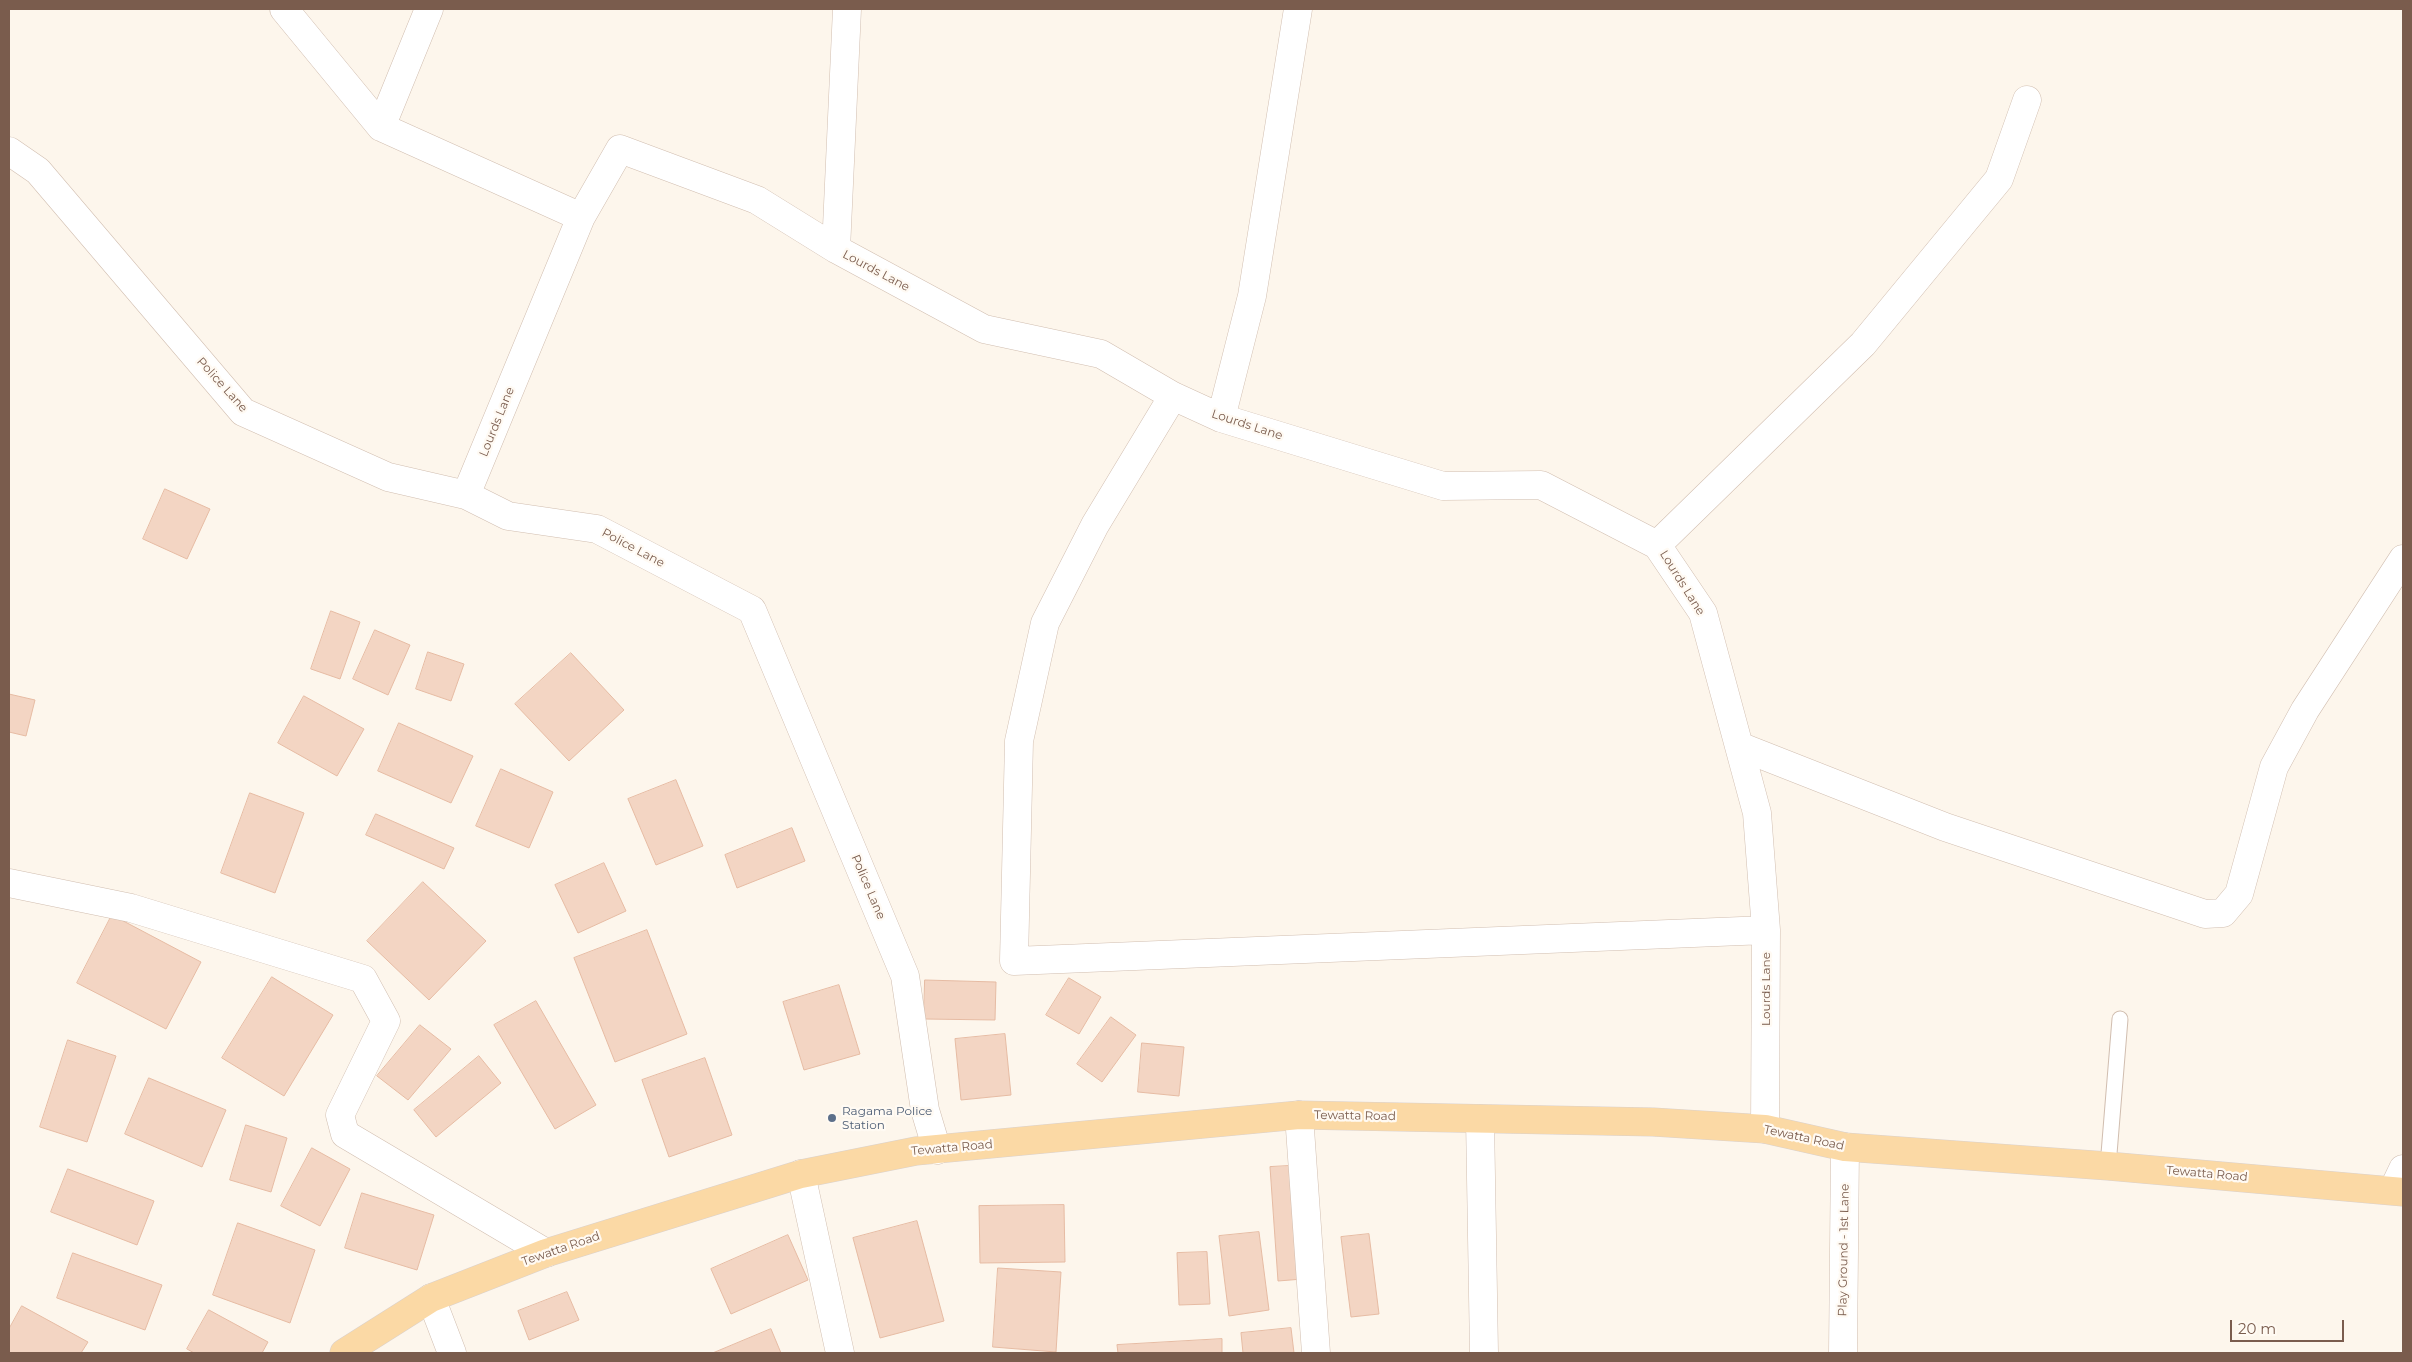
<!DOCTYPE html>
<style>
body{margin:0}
#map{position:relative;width:2412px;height:1362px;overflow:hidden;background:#fdf6ec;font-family:Montserrat,sans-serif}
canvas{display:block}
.frame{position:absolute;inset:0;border:10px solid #7a5c4d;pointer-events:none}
.scale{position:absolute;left:2230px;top:1320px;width:114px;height:22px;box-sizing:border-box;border:2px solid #7a5c4d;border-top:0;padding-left:6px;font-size:15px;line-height:18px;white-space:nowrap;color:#7a5c4d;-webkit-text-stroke:4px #fffaf3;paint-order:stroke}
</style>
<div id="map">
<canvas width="2412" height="1362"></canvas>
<div class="frame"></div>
<div class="scale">20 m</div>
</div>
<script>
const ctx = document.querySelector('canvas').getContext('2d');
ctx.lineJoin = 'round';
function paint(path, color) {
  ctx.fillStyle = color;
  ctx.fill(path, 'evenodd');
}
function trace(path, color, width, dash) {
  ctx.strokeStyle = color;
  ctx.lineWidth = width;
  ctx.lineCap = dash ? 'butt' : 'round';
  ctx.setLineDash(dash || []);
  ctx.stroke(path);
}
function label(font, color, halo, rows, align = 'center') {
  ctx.font = font + ' Montserrat,sans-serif';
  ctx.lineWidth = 4.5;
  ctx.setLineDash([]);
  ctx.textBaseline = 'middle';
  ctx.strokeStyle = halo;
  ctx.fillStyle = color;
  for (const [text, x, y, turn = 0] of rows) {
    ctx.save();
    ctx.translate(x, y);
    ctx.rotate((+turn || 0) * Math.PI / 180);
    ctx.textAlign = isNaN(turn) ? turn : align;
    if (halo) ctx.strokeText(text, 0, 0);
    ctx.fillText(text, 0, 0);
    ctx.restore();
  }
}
const building = new Path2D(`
 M165,489L210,509L187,559L143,539Z
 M331,611L360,622L340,679L311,669Z
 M375,630L410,645L388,695L353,679Z
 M428,652L464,664L451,701L416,689Z
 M571,653L624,710L569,761L515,704Z
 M9,694L35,700L26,736L9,732Z
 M304,696L364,729L337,776L278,743Z
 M399,723L473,756L451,803L378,771Z
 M501,769L553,792L529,848L476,826Z
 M676,780L703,846L656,865L628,799Z
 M250,793L304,813L275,893L221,873Z
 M376,814L454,848L444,869L366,835Z
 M792,828L805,861L737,888L725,855Z
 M604,863L626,911L578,933L555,885Z
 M423,882L486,941L429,1000L367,941Z
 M112,915L201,962L166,1029L77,983Z
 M647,930L687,1034L615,1062L574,958Z
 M272,977L333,1015L284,1096L222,1058Z
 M1069,978L1101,997L1079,1034L1046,1015Z
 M925,980L996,982L995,1020L924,1019Z
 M839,985L860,1054L804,1070L783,1002Z
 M536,1001L596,1105L555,1129L494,1025Z
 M1111,1017L1136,1035L1102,1082L1077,1064Z
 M420,1025L451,1049L408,1100L377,1076Z
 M1005,1034L1011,1095L961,1100L955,1039Z
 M68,1040L116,1056L87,1142L40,1127Z
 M1142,1043L1184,1047L1179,1096L1138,1092Z
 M479,1056L501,1083L436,1137L414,1110Z
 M705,1058L732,1135L669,1157L642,1080Z
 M149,1078L226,1110L202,1167L125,1134Z
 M246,1125L287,1138L271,1192L230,1180Z
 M312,1148L350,1169L320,1226L281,1206Z
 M1306,1165L1315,1278L1278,1281L1270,1167Z
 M68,1169L154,1201L137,1245L51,1212Z
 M362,1193L434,1215L417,1270L345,1248Z
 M1064,1205L1065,1262L980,1263L979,1206Z
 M917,1221L944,1321L880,1338L853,1238Z
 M238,1223L315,1250L290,1323L213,1295Z
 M1259,1232L1269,1310L1229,1316L1219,1236Z
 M1369,1234L1379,1314L1351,1317L1341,1237Z
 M788,1235L808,1280L731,1314L711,1269Z
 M1207,1252L1210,1304L1179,1305L1177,1253Z
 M73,1253L162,1285L145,1330L57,1298Z
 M998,1268L1061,1272L1056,1352L993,1347Z
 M567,1292L579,1320L529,1340L518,1311Z
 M22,1306L88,1342L81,1353H9V1329Z
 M209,1310L268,1342L262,1353H194L187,1349Z
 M1291,1328L1294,1353H1243L1241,1333Z
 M771,1329L781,1353H713Z
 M1222,1339V1353H1118L1117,1345Z`);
paint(building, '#f3d5c3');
trace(building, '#e6bba3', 1);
const lane = new Path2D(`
 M2108,1166L2120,1019`);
const street = new Path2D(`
 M284,9L381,127
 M429,9L381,127L581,217
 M9,151L38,171L243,412L388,477L466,495L508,516L597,529L752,610L905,976L925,1110L937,1150
 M836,249L847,9
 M1173,396L1095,525L1045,623L1019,741L1014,961L1766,930
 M1221,418L1252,296L1298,9
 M466,495L581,217L620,149L757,200L836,249L984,329L1101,354L1173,396L1221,418L1443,486L1541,485L1657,545L1703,613L1757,813L1766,930L1765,1129
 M1657,545L1863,344L1999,179L2027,100
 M1739,746L1945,827L2205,914L2223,913L2239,894L2274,767L2305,710L2403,559
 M9,883L131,908L363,979L386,1021L340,1115L345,1134L546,1253
 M1299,1115L1316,1353
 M1480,1119L1484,1353
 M801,1174L840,1353
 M2393,1190L2403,1169
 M431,1298L452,1353
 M1843,1353L1845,1147`);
const primary = new Path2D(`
 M344,1353L431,1298L546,1253L801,1174L916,1151L1299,1115L1653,1122L1765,1129L1845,1147L2108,1166L2403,1192`);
trace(lane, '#d1beb0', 17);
trace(street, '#d1beb0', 29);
trace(primary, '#dad1cd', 29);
trace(lane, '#fff', 15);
trace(street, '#fff', 28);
trace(primary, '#fbd9a5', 28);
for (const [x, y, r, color] of [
 [832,1118,5,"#5c6f8a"]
]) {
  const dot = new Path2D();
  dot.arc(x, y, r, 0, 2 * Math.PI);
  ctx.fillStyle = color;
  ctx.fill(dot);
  trace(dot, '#fffaf3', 2);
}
label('12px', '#7a5c4d', '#fffaf3', [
 ["Lourds Lane",876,271,28],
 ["Police Lane",222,385,48],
 ["Lourds Lane",497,422,-68],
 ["Lourds Lane",1247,425,18],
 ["Police Lane",633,548,28],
 ["Lourds Lane",1682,583,58],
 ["Police Lane",868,887,67],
 ["Lourds Lane",1766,989,-90],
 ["Tewatta Road",1355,1116,1],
 ["Tewatta Road",1804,1138,12],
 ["Tewatta Road",952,1148,-5],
 ["Tewatta Road",2207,1174,5],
 ["Tewatta Road",561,1249,-19],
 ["Play Ground - 1st Lane",1844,1250,-89]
]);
label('12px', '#4e5e75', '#fffaf3', [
 ["Ragama Police",842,1111],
 ["Station",842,1125]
], 'left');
</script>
